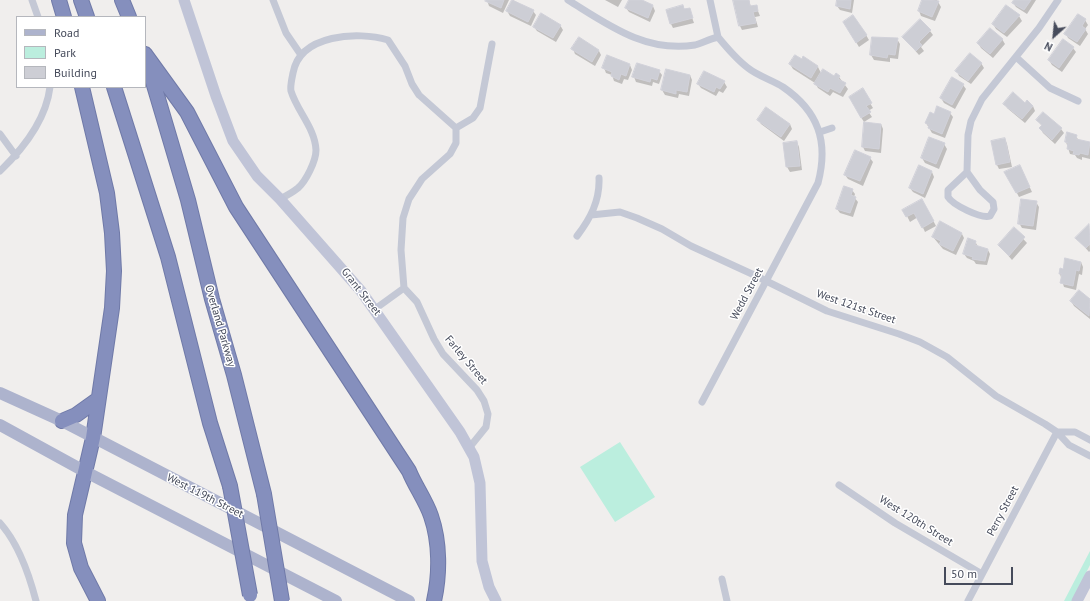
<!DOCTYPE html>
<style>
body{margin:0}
#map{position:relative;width:1090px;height:601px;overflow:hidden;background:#f0eeed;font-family:"PT Sans",sans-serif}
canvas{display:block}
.legend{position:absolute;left:16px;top:16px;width:130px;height:72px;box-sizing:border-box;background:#fff;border:1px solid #b5b7bd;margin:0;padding:5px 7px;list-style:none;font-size:12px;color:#464b5b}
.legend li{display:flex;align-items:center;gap:8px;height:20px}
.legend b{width:20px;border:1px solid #b5b7bd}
.north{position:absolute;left:1034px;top:16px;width:40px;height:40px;-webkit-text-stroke:3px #fff;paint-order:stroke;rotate:207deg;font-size:11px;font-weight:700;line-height:16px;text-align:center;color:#464b5b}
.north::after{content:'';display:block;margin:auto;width:14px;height:18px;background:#464b5b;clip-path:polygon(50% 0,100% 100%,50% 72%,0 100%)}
.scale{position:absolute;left:944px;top:567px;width:69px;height:18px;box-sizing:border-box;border:2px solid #464b5b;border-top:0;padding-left:5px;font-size:12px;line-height:14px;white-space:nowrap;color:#464b5b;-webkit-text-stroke:3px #fff;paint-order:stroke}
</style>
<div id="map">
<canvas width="1090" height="601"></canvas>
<ul class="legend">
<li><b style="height:5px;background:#adb3cd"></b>Road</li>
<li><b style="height:11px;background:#bbeede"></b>Park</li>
<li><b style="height:11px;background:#cdced5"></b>Building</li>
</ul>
<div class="north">N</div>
<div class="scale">50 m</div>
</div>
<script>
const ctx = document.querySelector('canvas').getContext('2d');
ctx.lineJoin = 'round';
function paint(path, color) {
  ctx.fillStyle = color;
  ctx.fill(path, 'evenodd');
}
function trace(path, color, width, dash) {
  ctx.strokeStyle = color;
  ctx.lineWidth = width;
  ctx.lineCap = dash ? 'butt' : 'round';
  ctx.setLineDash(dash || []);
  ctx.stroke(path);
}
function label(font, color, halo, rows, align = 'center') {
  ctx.font = font + ' "PT Sans",sans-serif';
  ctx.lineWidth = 3;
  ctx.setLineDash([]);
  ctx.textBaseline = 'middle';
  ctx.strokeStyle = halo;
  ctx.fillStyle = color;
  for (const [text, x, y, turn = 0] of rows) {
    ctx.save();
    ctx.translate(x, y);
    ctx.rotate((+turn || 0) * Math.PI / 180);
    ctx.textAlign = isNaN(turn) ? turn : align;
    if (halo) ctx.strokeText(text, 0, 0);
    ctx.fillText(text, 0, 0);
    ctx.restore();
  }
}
paint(new Path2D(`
 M620,442L655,497L615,522L580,467Z
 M1090,551V565L1072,601H1064Z`), '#bbeede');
paint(new Path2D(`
 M487,0H509L503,13L489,6Z
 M513,0L533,11L536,15L531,26L510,16L507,11Z
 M605,0H622L618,7Z
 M630,0H639L653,6L655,11L650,22L629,12L626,8Z
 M738,0H749L751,7L756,6L760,16L755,17L758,27L742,30L740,26Z
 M838,0H854L852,13L840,10L837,6Z
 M923,0H937L941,7L935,21L921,16L919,11Z
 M1015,0H1036L1027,14L1016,7L1013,3Z
 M683,6L685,10L689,9L694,23L673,28L671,24Z
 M1019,16L1022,21L1007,37L996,29L993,24Z
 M1085,20L1088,25L1085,29L1088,34L1080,46L1068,38L1066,34Z
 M844,22L866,35L869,40L859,47Z
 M560,25L563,30L556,42L537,31L534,27Z
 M930,31L933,35L921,47L924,51L919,55L903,37Z
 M873,38L897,39L900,44L898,59L890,58V62L874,60L871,55Z
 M1002,39L1005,44L993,58L981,48L978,43Z
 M1073,48L1076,52L1062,72L1052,65L1049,60Z
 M573,49L599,51L601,55L595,66L575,54Z
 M803,57L818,67L821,73L839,77L848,89L843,97L833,92L830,96L818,88L815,83L793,69L790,64L802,61Z
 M981,63L984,68L971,84L959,76L957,71Z
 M630,65L632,70L628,80L624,79L622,84L614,81L612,75L606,73L604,68Z
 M659,71L662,75L659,84L653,82L652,86L636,82L634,77Z
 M690,75L692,80L689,96L679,94L678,98L665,95L662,90Z
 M724,82L727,87L723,93L719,91L716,96L701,88L698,84Z
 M963,85L966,89L955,109L944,103L941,98Z
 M862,90L873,108L868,111L872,117L864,122L857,111Z
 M1005,104H1025L1033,106L1035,111L1025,123L1007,108Z
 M950,113L953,117L945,138L932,133L926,123L934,115Z
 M758,120L790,124L792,129L784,141L761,124Z
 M1037,120L1061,129L1064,133L1055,144L1043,133L1040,128L1042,126Z
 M881,124L883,129L881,153L865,151L863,147Z
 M1076,136L1079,141L1090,143V159L1082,157V160L1077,158L1075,155L1070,154L1066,142Z
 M1005,139L1007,144L1012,167L999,169L997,165Z
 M797,142L799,147L802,170L790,172L787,167L784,144Z
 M944,144L947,149L939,169L925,163L922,158Z
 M870,158L873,162L863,186L848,179L845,175Z
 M919,167L932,172L934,177L925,198L913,192L910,188Z
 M1022,171L1032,192L1019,197L1006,172Z
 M852,190L855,194L854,197L858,202L853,217L840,213L837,209Z
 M1036,202L1039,207L1036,230L1022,228L1019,223Z
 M925,205L936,226L925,232L918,217L910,222L904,210Z
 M1089,225L1090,251L1089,252L1077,238Z
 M1014,229L1027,243L1012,260L999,245Z
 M962,234L964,238L956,255L943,249L933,237Z
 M975,241L978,247L988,250L990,254L987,265L976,264L974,261L967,258L964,254Z
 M1081,262L1083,267L1082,275L1079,274L1076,290L1064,287L1060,274L1064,270Z
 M1079,291L1090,300V319L1074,306L1071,301Z`), '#0003');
const building = new Path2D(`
 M486,0H504L501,8L485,1Z
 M512,0L534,10L528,22L506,11Z
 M629,0H642L653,5L648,18L625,8Z
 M733,0H749L750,6L757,5L758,11L753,12L756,23L739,26Z
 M837,0H851L850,9L836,6Z
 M922,0L939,1L932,17L918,11Z
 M1014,0H1031L1024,10L1012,3Z
 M683,5L684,9L690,8L693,18L670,24L666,10Z
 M1006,5L1020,15L1004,33L992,24Z
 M541,13L561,25L553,38L533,27Z
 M1078,14L1086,19L1082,26L1086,29L1077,42L1064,34Z
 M853,15L867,35L856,43L843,22Z
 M920,19L931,30L919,42L922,45L916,51L902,37Z
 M990,28L1003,39L990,54L977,43Z
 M579,37L599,50L592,62L571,49Z
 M872,37L898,38L895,55L888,54L887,58L870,55Z
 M1063,39L1074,47L1059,68L1048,60Z
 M970,53L982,63L968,81L955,71Z
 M607,55L630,64L626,76L621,74L619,80L611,76L612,72L602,68Z
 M795,55L802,59L803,56L818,66L811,78L789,64Z
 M637,63L660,70L657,80L651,78L650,82L632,77Z
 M666,69L690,75L687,92L676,90V94L661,90Z
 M823,69L834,76L836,73L840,76L838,79L846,83L840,93L830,88L828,92L814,84Z
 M704,71L725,81L720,89L716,87L714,92L697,84Z
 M952,77L964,84L952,105L940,98Z
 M863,88L872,103L866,106L871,112L861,118L849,97Z
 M1013,92L1025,103L1027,100L1033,106L1022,119L1003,104Z
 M937,106L951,112L942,134L928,128L929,125L925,123L930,112L934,114Z
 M766,107L790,124L781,137L757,120Z
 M1043,112L1062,128L1052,140L1039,128L1042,125L1036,120Z
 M864,122L881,124L879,149L862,147Z
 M1067,132L1077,135L1076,139L1090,142L1088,155L1080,153L1079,155L1073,154L1074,151L1067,149L1068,143L1065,142Z
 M929,137L945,143L936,164L921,158Z
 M1005,138L1010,162L996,165L991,141Z
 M797,141L800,166L786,167L783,143Z
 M855,150L871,157L860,181L844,175Z
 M919,165L932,171L923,194L909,188Z
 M1020,165L1030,187L1016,193L1004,172Z
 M844,186L853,189L851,195L856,197L850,213L836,209Z
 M922,199L934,221L922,228L914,213L906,217L902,210Z
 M1021,199L1037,201L1033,226L1018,224Z
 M940,221L962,233L953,251L939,244L941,241L932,237Z
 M1089,224L1090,244L1086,248L1075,238Z
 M1014,227L1025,237L1009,256L998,245Z
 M968,238L976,241L975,245L988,249L985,261L972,259L973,257L963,254Z
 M1065,258L1081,262L1079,271L1076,270L1073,286L1060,283L1062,274H1059L1060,268L1063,269Z
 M1079,290L1090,299L1089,316L1070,301Z`);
paint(building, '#cdced5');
trace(building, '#d1d1d9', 1);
const highway = new Path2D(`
 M59,0L64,17
 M81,0L87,17
 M122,0L129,17
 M145,54L187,112L236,207L409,471C415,486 426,501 431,516C440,542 440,574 434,601
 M148,65L188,200L212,299L234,375L264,494
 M82,87L107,193L112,233L114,271L112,308L93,438L75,515L74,543L81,568L98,601
 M114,87L168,257L210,423L230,486
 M62,421L76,415L97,400`);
trace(highway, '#707aa8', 16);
trace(new Path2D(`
 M32,0L38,17
 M273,0L286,33L301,55
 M568,0C607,24 645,53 695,45C702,43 710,39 718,37C727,48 736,59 748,68C758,76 772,80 783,87C818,111 829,141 818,183L702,402
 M710,0L718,37
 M1016,57L1050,88L1078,101
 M456,128V143L450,154L422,179L409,199L403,218L401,250L404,288L417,302L434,339L443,354L477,390L484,401L488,414L486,427L469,448
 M456,128L473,118L480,108L492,44
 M820,132L832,128
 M0,134L16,156
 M0,171C23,149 46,120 50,87
 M967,172L948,190V197C953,205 981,219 990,216L994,209L993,202L980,190L967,172L968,135L971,121L982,99L1039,28L1058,0
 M280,199C286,196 293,192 298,188C306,181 316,161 316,150C315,128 297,111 291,91C290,86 292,78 293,73C300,34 358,31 388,40L405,66L412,84L419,95L456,128
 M591,215L620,212L637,218L662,229L691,246L752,274L827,311L899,334L920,342L947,357L996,396L1045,424L1057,432L1069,445L1090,456
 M577,236C590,219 600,201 599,178
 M375,309L404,288
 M1057,432H1075L1090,440
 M839,485L895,523L982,574
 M0,523C19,544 29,574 36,601
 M722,579L727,601
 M968,601L1057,432`), '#c4c8d5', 7);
trace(new Path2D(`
 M184,0L216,96L233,141L257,176L280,199L361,291L460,432L474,457L480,483L482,561L489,587L496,601
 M1077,601L1090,576`), '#c0c4d7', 11);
trace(new Path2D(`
 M0,393L62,421L409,601
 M0,425L84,471L336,601`), '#adb3cd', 12);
trace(highway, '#858fbd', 14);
const highwayBridge = new Path2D(`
 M230,486L250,595
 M264,494L282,601`);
trace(highwayBridge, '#707aa8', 16, []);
trace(highwayBridge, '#858fbd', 14);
label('11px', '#464b5b', '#fff', [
 ["Grant Street",361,292,52],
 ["Wedd Street",747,294,-62],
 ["West 121st Street",856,307,19],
 ["Overland Parkway",220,326,74],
 ["Farley Street",466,360,50],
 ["West 119th Street",205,496,27],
 ["Perry Street",1003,511,-62],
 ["West 120th Street",916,521,32]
]);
</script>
